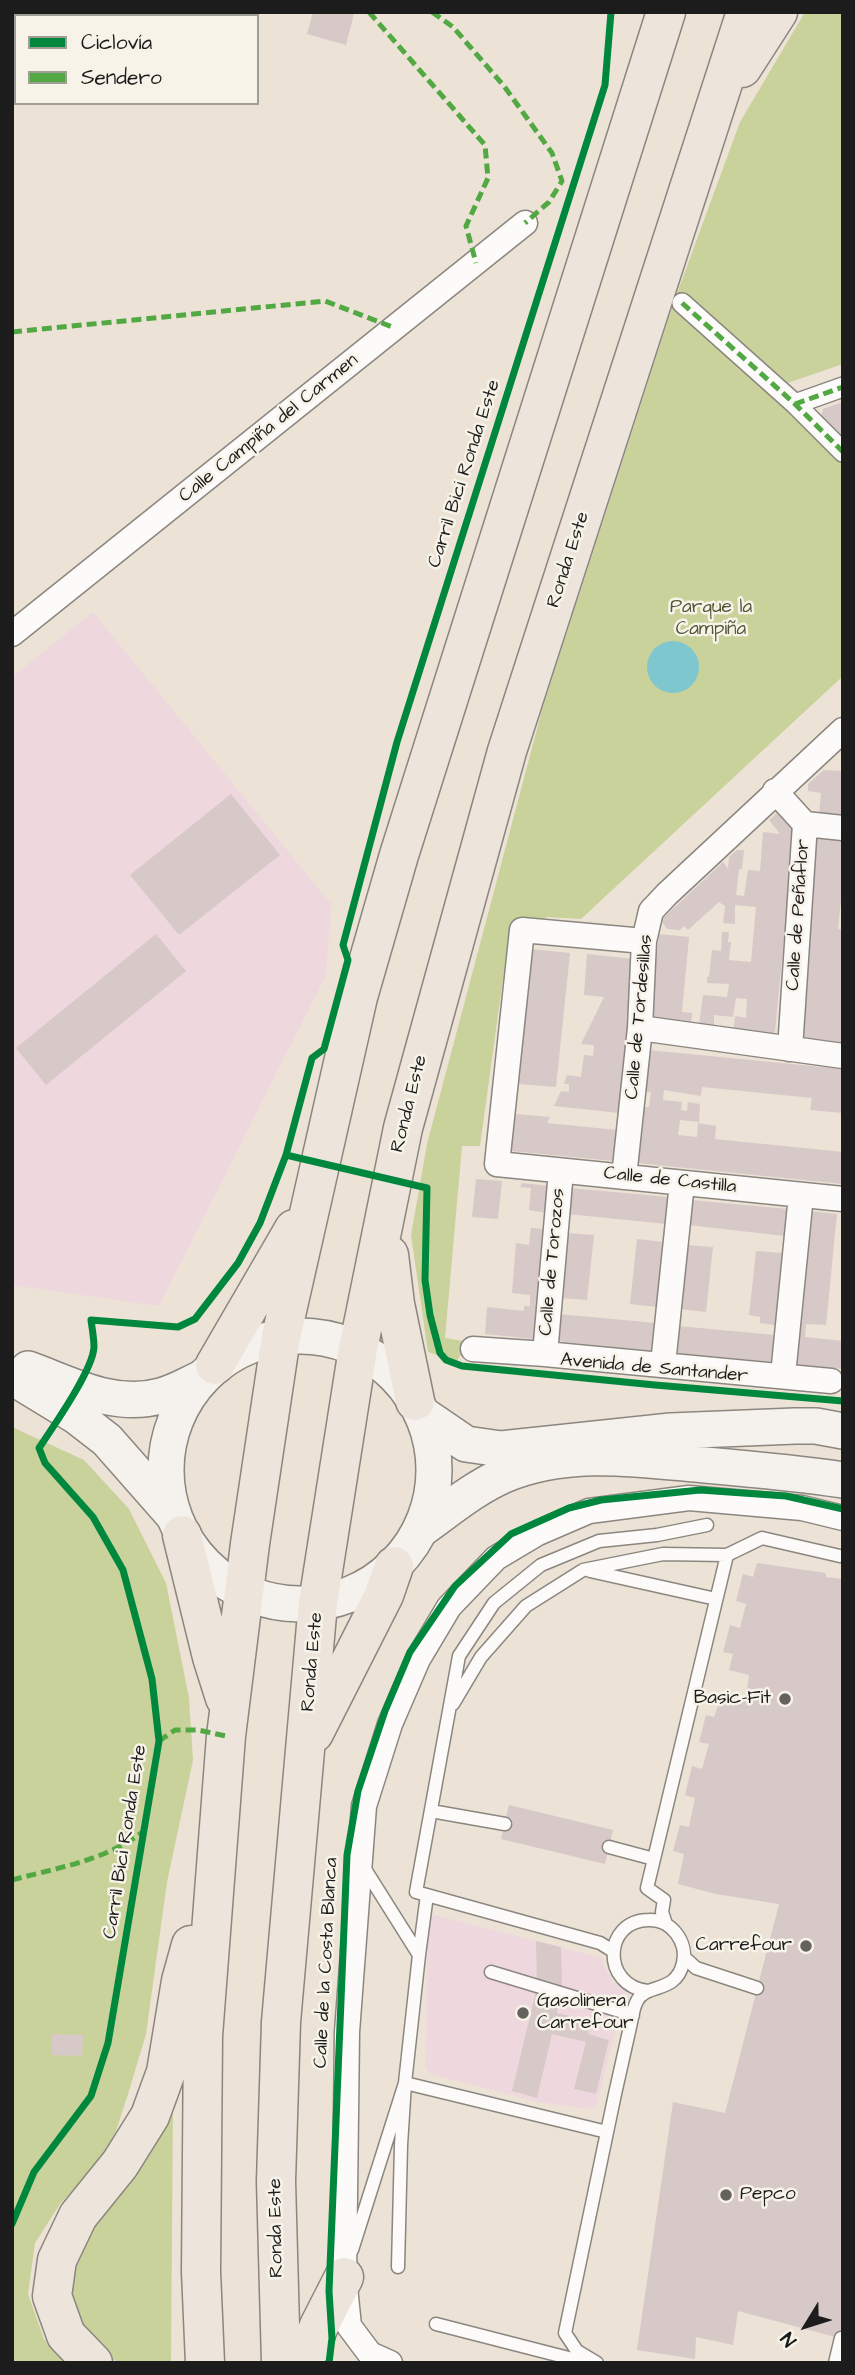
<!DOCTYPE html>
<meta charset="utf-8">
<style>
body{margin:0}
#map{position:relative;width:855px;height:2375px;overflow:hidden;background:#ece2d5;font-family:"Architects Daughter",sans-serif}
canvas{display:block}
.frame{position:absolute;inset:0;border:14px solid #1c1c1c;pointer-events:none}
.legend{position:absolute;left:14px;top:14px;width:245px;height:91px;box-sizing:border-box;background:#f7f3e8;border:2px solid #9f9d96;margin:0;padding:9px 12px;list-style:none;font-size:21px;color:#1c1c1c}
.legend li{display:flex;align-items:center;gap:14px;height:35px}
.legend b{width:35px;border:2px solid #9f9d96}
.north{position:absolute;left:771px;top:2291px;width:70px;height:70px;-webkit-text-stroke:5px #f7f3e8;paint-order:stroke;rotate:232deg;font-size:19px;font-weight:700;line-height:28px;text-align:center;color:#1c1c1c}
.north::after{content:'';display:block;margin:auto;width:24px;height:32px;background:#1c1c1c;clip-path:polygon(50% 0,100% 100%,50% 72%,0 100%)}
</style>
<div id="map">
<canvas width="855" height="2375"></canvas>
<div class="frame"></div>
<ul class="legend">
<li><b style="height:9px;background:#00873e"></b>Ciclovía</li>
<li><b style="height:9px;background:#52a943"></b>Sendero</li>
</ul>
<div class="north">N</div>
</div>
<script>
const ctx = document.querySelector('canvas').getContext('2d');
ctx.lineJoin = 'round';
function paint(path, color) {
  ctx.fillStyle = color;
  ctx.fill(path, 'evenodd');
}
function trace(path, color, width, dash) {
  ctx.strokeStyle = color;
  ctx.lineWidth = width;
  ctx.lineCap = dash ? 'butt' : 'round';
  ctx.setLineDash(dash || []);
  ctx.stroke(path);
}
function label(font, color, halo, rows, align = 'center') {
  ctx.font = font + ' "Architects Daughter",sans-serif';
  ctx.lineWidth = 5;
  ctx.setLineDash([]);
  ctx.textBaseline = 'middle';
  ctx.strokeStyle = halo;
  ctx.fillStyle = color;
  for (const [text, x, y, turn = 0] of rows) {
    ctx.save();
    ctx.translate(x, y);
    ctx.rotate((+turn || 0) * Math.PI / 180);
    ctx.textAlign = isNaN(turn) ? turn : align;
    if (halo) ctx.strokeText(text, 0, 0);
    ctx.fillText(text, 0, 0);
    ctx.restore();
  }
}
paint(new Path2D(`
 M93,612L331,904L326,975L159,1306L12,1285V677Z
 M435,1915L602,1958L604,1966L613,1982L626,1992L596,2106L587,2109L534,2101L431,2074L425,2068L428,1923L429,1917Z`), '#eed8de');
paint(new Path2D(`
 M805,12H843V364L776,387L843,454V676L581,919L547,917L522,930L507,949L480,1146H462L445,1338L468,1342L457,1361L428,1352L411,1235L427,1144L542,710L675,299L740,122Z
 M12,1427L84,1460L129,1509L166,1583L189,1698L193,1760L167,1882L146,2034L128,2094L110,2149L60,2204L35,2243L28,2294L44,2339L65,2363H12Z
 M173,2103L171,2362L123,2363L111,2359L81,2332L65,2298L70,2250Z`), '#c9d29a');
paint(new Path2D(`
 M647 667a26 26 0 1 1 52 0a26 26 0 1 1-52 0Z`), '#7fc7ce');
paint(new Path2D(`
 M313,12L354,14L346,45L307,34Z
 M843,402V441L821,419L823,409Z
 M824,770L843,771V817L819,815L821,793L808,791V784Z
 M231,794L280,855L179,935L130,875Z
 M780,810L795,826L774,1041L733,1036L735,1016L746,1018L747,999L736,998L733,1017L714,1015V1026L726,1027L724,1035L698,1033L703,995L727,997L729,984L707,983V977H709L712,950L721,951L722,932H729L728,942H731L729,960L751,962L756,907L735,905V924L723,923L725,906L719,902L688,930L684,926L680,930L667,929L661,920L723,862L728,869L729,857L737,850H744L742,869H739L736,895L744,896L748,870L760,871L763,832L780,834L769,820Z
 M817,838L843,840V881L838,929H843V1047L797,1042Z
 M156,934L186,971L46,1085L16,1048Z
 M659,934L689,937L682,1012L692,1013L690,1032L650,1028Z
 M531,949L570,953L556,1087L518,1084Z
 M587,954L634,959L619,1113L554,1106L561,1091L569,1092V1084H564L567,1075L581,1077L584,1055L593,1056L594,1045L581,1044L604,997L584,995Z
 M648,1050L843,1069V1113L810,1110L812,1098L702,1087L701,1096L664,1090L663,1100L682,1102L681,1110L687,1111L688,1102L700,1104L699,1122L680,1120L678,1135L697,1137L698,1123L716,1126L715,1139L843,1152V1184L637,1163L643,1107H649L651,1092H644Z
 M515,1114L550,1117L547,1123L617,1130L614,1161L511,1151Z
 M476,1179L502,1181L498,1219L472,1217Z
 M522,1183L549,1186L546,1213L529,1210L531,1188L520,1187Z
 M571,1188L668,1197L666,1224L568,1214Z
 M691,1200L788,1209L785,1236L688,1225Z
 M810,1211L837,1214L826,1325L806,1324L805,1337L843,1341V1369L795,1364Z
 M531,1228L545,1229L534,1339L485,1334L487,1307L524,1311V1306H530V1295L512,1293L516,1243L529,1245Z
 M567,1233L594,1235L587,1300L561,1298Z
 M637,1239L664,1242L658,1307L630,1304Z
 M686,1245L713,1247L706,1312L680,1309Z
 M756,1251L783,1253L776,1325L760,1323V1317L749,1315Z
 M558,1314L656,1323L653,1351L556,1341Z
 M678,1326L775,1335L773,1362L676,1353Z
 M757,1563L826,1573V1577L843,1579V2339L738,2311L733,2345L696,2337L695,2359L637,2350L673,2102L725,2113L779,1904L716,1894L678,1884L684,1854L673,1851L680,1825L689,1827L695,1798L685,1795L692,1766L702,1769L709,1744L699,1742L706,1715L714,1717L722,1695L746,1698L749,1675L729,1670L733,1654L723,1652L730,1625L740,1628L746,1604L736,1601L743,1574L753,1577Z
 M509,1805L613,1830L605,1864L501,1839Z
 M536,1941L561,1947L562,1985L557,2013L591,2021L588,2034L609,2040L596,2094L574,2089L586,2042L552,2034L537,2098L512,2091L537,1987Z
 M52,2034L83,2035L82,2056L52,2055Z`), '#d7c9c8');
const service = new Path2D(`
 M590,1571L716,1599
 M453,1704L481,1657L526,1606L583,1570L663,1554L727,1555
 M431,1811L505,1824
 M609,1847L654,1859
 M666,1924L662,1912L664,1900L647,1888L727,1555L762,1538L840,1556
 M613,1951L600,1943L416,1892L459,1656L494,1603L541,1565L599,1541L657,1535L707,1525
 M419,1955L427,1895
 M684,1957L696,1968L757,1988
 M491,1972L633,2015
 M352,2250L405,2083L419,1955L363,1866
 M398,2267L401,2145L405,2083L607,2132
 M436,2324L588,2363
 M597,2363L577,2351L565,2333C582,2253 598,2174 615,2094C620,2071 625,2049 630,2027C632,2019 633,2008 637,2001C646,1983 676,1994 683,1963C688,1942 671,1919 649,1920C603,1920 601,1986 648,1991
 M835,2363L841,2338`);
const pedestrian = new Path2D(`
 M682,303L795,404L843,452
 M795,404L843,387`);
const minor = new Path2D(`
 M12,634L525,223
 M775,791L805,824L790,1049
 M805,824L843,828
 M644,941L522,930L497,1164L843,1199
 M640,1028L843,1056
 M624,1177L640,1028L644,941L651,911L667,894L843,730
 M473,1349L545,1354L831,1381
 M545,1354L561,1171
 M663,1364L682,1183
 M783,1375L801,1195
 M390,2363L370,2354L349,2326L344,2277L347,2032L364,1806L390,1724L418,1659L449,1607L496,1558L538,1533L589,1511L689,1498L802,1508L843,1518`);
const secondary = new Path2D(`
 M166 1470a134 134 0 1 1 268 0a134 134 0 1 1-268 0Z
 M28,1369C70,1384 114,1409 160,1396C174,1393 187,1385 200,1379
 M12,1377L76,1416L107,1440L173,1515
 M422,1414L466,1444L501,1449L671,1431L795,1426H816L843,1431
 M420,1530C447,1511 474,1488 504,1475C568,1448 638,1459 705,1465C751,1469 797,1473 843,1480`);
const trunk = new Path2D(`
 M742,68L778,12
 M389,1255L395,1304L415,1401
 M215,1365L294,1229
 M182,1535L212,1657L225,1698
 M314,1733L384,1595L394,1566
 M93,2363L66,2335L52,2296L57,2260L78,2216L120,2164L150,2116L166,2072L181,1981L191,1945
 M205,2363L201,2272L203,2036L226,1736L250,1544L281,1337L358,997L399,855L666,12
 M281,2363L276,2181L281,2022L318,1603L358,1349L403,1128L507,751L746,12
 M304,2363L319,2326L344,2277`);
trace(service, '#8b867f', 15);
trace(pedestrian, '#8b867f', 22);
trace(minor, '#8b867f', 27);
trace(secondary, '#8b867f', 38);
trace(trunk, '#8b867f', 41);
trace(service, '#fcfbf9', 12);
trace(pedestrian, '#fcfbf9', 19);
trace(minor, '#fcfbf9', 24);
trace(secondary, '#f5f2ee', 35);
trace(trunk, '#ede5dc', 38);
trace(new Path2D(`
 M369,12L485,145L488,178L466,226L476,263
 M432,12L453,27L504,86L552,153L562,181L549,202L525,223
 M682,303L795,404L843,452
 M12,332L325,301L395,328
 M795,404L843,387
 M159,1741L175,1730H198L226,1736
 M12,1880C57,1868 107,1860 144,1831`), '#52a943', 5, [10, 5]);
trace(new Path2D(`
 M286,1155L427,1188L425,1280L430,1315L440,1353L446,1360L462,1366L655,1385L843,1401
 M12,2224L34,2172L91,2096L108,2043L159,1741L152,1679L123,1570L93,1517L45,1463L39,1448C53,1427 93,1370 94,1347C94,1338 92,1328 91,1320L178,1327L195,1319L238,1263L260,1223L286,1155L312,1058L324,1049L348,960L343,945L397,742L605,85L611,12
 M329,2363L332,2338L329,2291L347,1855L358,1791L385,1711L410,1652L455,1586L511,1534L569,1508L601,1500L700,1490L786,1496L843,1509`), '#00873e', 7);
for (const [x, y, r, color] of [
 [785,1699,7,"#65615d"],
 [806,1946,7,"#65615d"],
 [523,2013,7,"#65615d"],
 [726,2195,7,"#65615d"]
]) {
  const dot = new Path2D();
  dot.arc(x, y, r, 0, 2 * Math.PI);
  ctx.fillStyle = color;
  ctx.fill(dot);
  trace(dot, '#f7f3e8', 2.5);
}
label('19px', '#1c1c1c', '#f7f3e8', [
 ["Calle Campiña del Carmen",269,429,-39],
 ["Carril Bici Ronda Este",465,474,-72],
 ["Ronda Este",569,560,-72],
 ["Calle de Peñaflor",799,915,-86],
 ["Calle de Tordesillas",640,1017,-85],
 ["Ronda Este",410,1104,-76],
 ["Calle de Castilla",670,1181,6],
 ["Calle de Torozos",553,1262,-85],
 ["Avenida de Santander",654,1369,5],
 ["Ronda Este",313,1662,-85],
 ["Carril Bici Ronda Este",126,1842,-81],
 ["Calle de la Costa Blanca",327,1963,-87],
 ["Ronda Este",277,2228,-91]
]);
label('19px', '#4f5737', '#f7f3e8', [
 ["Parque la",711,608],
 ["Campiña",711,630]
]);
label('19px', '#1c1c1c', '#f7f3e8', [
 ["Basic-Fit",771,1699],
 ["Carrefour",792,1946],
 ["Gasolinera",537,2002,"left"],
 ["Carrefour",537,2024,"left"],
 ["Pepco",740,2195,"left"]
], 'right');
</script>
